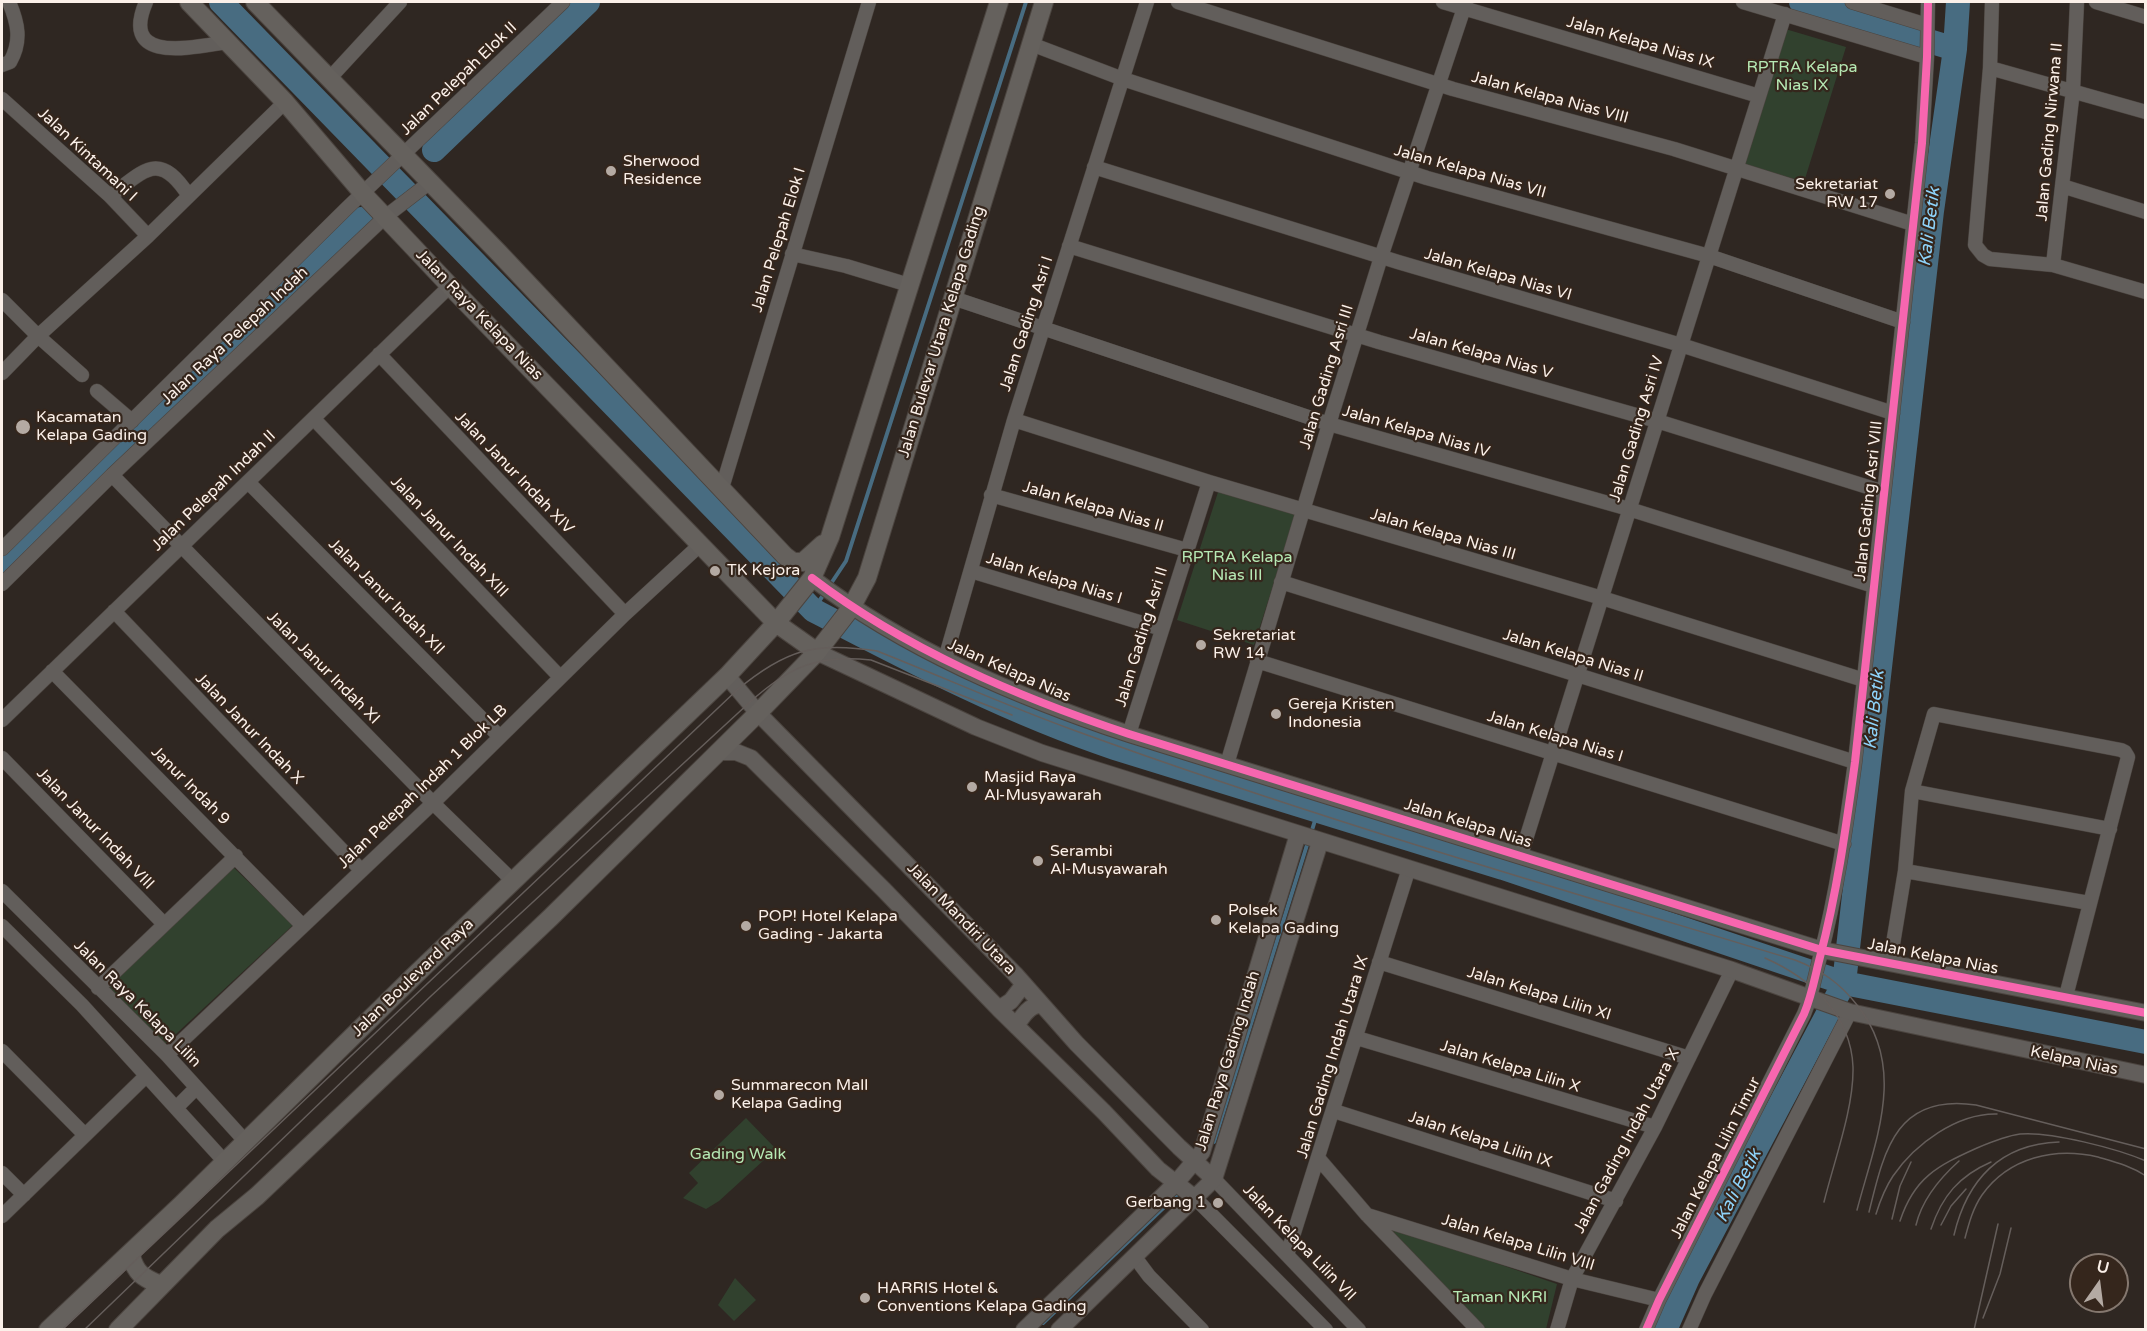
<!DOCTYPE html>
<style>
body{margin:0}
#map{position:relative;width:2147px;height:1331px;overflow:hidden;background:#2f2722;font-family:"Varela Round",sans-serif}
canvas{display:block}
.frame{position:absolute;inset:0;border:3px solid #fbf0e9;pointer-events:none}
.north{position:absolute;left:2069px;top:1253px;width:60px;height:60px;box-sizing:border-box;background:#35261c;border:2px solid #84776e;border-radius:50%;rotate:14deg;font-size:16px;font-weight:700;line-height:24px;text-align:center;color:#fbf0e9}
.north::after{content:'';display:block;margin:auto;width:21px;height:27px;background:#b4aaa3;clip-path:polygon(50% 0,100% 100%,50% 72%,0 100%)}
</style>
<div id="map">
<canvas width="2147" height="1331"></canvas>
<div class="frame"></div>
<div class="north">U</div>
</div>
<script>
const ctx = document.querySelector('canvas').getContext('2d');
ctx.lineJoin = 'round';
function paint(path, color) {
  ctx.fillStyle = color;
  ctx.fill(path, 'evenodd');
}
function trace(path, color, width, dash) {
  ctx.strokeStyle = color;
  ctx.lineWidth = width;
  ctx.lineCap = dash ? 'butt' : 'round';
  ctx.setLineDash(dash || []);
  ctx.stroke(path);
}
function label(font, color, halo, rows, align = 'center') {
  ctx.font = font + ' "Varela Round",sans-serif';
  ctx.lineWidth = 4.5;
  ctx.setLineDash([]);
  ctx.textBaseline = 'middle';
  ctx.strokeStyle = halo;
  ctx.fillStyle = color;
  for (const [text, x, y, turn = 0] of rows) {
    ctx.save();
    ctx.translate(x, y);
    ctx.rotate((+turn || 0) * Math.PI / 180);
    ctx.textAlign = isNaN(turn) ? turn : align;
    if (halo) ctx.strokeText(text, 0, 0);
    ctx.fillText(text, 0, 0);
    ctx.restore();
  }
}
paint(new Path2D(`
 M1782,28L1846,47L1804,182L1741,163Z
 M1219,489L1296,514L1254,645L1177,620Z
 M231,865L293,925L162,1047L101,986Z
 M746,1118L776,1149L719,1201L706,1209L683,1198L698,1183L689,1173Z
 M1388,1226L1557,1284L1546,1329H1486Z
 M735,1278L756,1300L734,1321L718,1305Z`), '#31412e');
trace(new Path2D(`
 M830,585L846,561L1026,2
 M813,610L824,594
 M1312,830L1318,811
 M1214,1142L1307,845
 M1043,1323L1181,1191`), '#486c81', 4);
trace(new Path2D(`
 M221,2L813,610C911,661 1010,713 1115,748L1503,868L1844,983L2146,1042
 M1801,2L1955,49
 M434,150L588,2
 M2,569L361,219
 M1665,1330L1688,1278L1844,983L1932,211L1955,49L1958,2`), '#486c81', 24);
const minor = new Path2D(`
 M146,2C119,65 193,47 228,42
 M1178,2L1453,89L1674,149L1913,224
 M1443,2L1759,96
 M1743,2L1927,57
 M1852,2L1927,25
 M1992,2L1990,68L1975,245L1983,255L1990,259L2053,265L2146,292
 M2096,2L2146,17
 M1031,44L1123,79L1427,178L1709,256L1903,322
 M2,65L10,62C22,41 18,23 9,2
 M1990,68L2146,112
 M329,79L400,2
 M2,99L110,196L148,236
 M1094,167L1398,262L1681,345L1893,413
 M2062,186L2146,212
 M110,196C145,170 159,150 189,196
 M1069,246L1379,342L1657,421L1884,492
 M792,254L846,266L909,285
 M2053,265L2073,90L2077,2
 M953,298L1329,424L1629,509L1874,586
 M2,300L38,336L82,375
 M379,354L625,614
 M2,373L38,336L148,236L285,102
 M97,391L132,421
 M314,419L560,677
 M1014,420L1209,482L1602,598L1864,680
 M112,475L433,803L513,881
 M248,482L500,737
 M722,488L869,2
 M991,495L1187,550
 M2,549L347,208L563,2
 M971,571L1162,629
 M1281,582L1855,762
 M2,584L112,475L385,217L429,183
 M114,611L361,870
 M945,659L1014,420L1147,2
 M1257,661L1844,844
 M52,671L303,926
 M2,720L450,286
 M1129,734L1209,482
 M2,758L164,924
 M1227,764L1329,424L1381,257L1466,2
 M1912,791L2110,829
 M1521,855L1785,14
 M1905,871L2089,903
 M2,891L167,1055L246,1142
 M2,926L82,1005L225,1162
 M1379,962L1689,1058
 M1890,962L1905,871L1912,791L1934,714L2121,750L2125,752L2128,757L2066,996
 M98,988L236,856
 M1357,1038L1655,1127
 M2,1051L85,1135
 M167,1055L433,803L625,614L701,544
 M176,1108L196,1088
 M1334,1111L1616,1201
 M1319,1159L1367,1215L1478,1330
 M2,1173L24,1195
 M1214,1179L1359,1330
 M1195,1198L1326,1330
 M1367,1215L1572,1279L1659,1300
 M2,1216L146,1076
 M1287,1255L1409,868
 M1134,1256L1149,1276L1202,1330
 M1557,1330L1572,1279L1655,1127L1732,970
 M1646,1330L1659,1300L1804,1014C1812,995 1815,976 1820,957C1837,893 1846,827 1855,762L1922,143L1927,57L1928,2
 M1689,1330L1705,1294L1850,1012`);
const tertiary = new Path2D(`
 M812,578C905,649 1018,697 1129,734L1822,950L2146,1013
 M817,652L976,727L1042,753L1732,970L1850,1012L2146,1075
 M727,676L758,713L1015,974L1076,1043L1179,1147L1214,1179
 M718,752H736L751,758L884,890L999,1009L1104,1112L1158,1169L1195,1198
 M999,1009L1011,1001L1024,984
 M1016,1026C1022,1017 1029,1005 1040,1005
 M1024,1330L1176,1183L1202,1152L1298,834
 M1059,1330L1214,1179L1320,842`);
const secondary = new Path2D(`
 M189,2L285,102L366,197L450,286L776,623L817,652
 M255,2L498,252L785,556L793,562H803L823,544
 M131,1256C136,1273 142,1277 158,1284
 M48,1330L182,1204L413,977L727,676L776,623L812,578L830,537L999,2
 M118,1330L217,1229L257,1196L551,917L758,713L817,652L851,608L867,578L1044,2`);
trace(minor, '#4b443f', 15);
trace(tertiary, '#4b443f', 18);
trace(secondary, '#4b443f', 20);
trace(minor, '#625e5b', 14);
trace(tertiary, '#625e5b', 16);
trace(secondary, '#65615d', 18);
trace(new Path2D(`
 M1765,958C1810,978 1851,1014 1853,1067C1854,1108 1834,1161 1824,1202
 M1869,1212C1884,1151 1896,1093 1976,1105L2146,1149
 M1876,1214C1880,1201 1885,1188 1893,1176C1915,1144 1957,1113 1997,1114
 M1892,1219L1900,1186L1911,1162
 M1900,1221C1914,1178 1937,1166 1977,1148C1991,1142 2005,1136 2020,1134C2050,1131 2118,1149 2146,1161
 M1916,1225C1922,1200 1940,1178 1959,1161
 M1941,1225L1951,1206L1966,1189
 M1931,1229C1942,1196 1959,1176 1991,1162
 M1954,1235C1967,1180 2000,1144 2059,1142
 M1965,1238C1969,1223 1973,1208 1982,1195C2009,1157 2055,1147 2098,1157C2115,1162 2131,1166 2146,1176
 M1983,1318L2000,1274L2011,1228
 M62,1330L737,690C785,650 815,641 877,651C943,677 1009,707 1076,731C1312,817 1554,887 1795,960C1821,970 1840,983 1857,1005C1908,1068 1875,1141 1857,1210
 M84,1330L431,996L750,702C789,667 817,654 871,660L1012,715
 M1974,1330L1998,1224`), '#655e5b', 1.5);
trace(new Path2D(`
 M812,578C905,649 1018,697 1129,734L1822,950L2146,1013
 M1646,1330L1659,1300L1804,1014C1812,995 1815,976 1820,957C1837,893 1846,827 1855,762L1922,143L1927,57L1928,2`), '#f766af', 8);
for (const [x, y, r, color] of [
 [611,171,6,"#b4aaa3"],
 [1890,194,6,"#b4aaa3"],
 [23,427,8,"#b4aaa3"],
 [715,571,6,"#b4aaa3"],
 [1201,645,6,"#b4aaa3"],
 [1276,714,6,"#b4aaa3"],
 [972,787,6,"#b4aaa3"],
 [1038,861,6,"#b4aaa3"],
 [1216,920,6,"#b4aaa3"],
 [746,926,6,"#b4aaa3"],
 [719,1095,6,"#b4aaa3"],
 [1218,1203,6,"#b4aaa3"],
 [865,1298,6,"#b4aaa3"]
]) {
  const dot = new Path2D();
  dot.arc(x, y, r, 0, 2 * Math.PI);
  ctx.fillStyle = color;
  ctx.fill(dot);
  trace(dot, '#35261c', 2);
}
label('16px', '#fbf0e9', '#35261c', [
 ["Jalan Kelapa Nias IX",1640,43,16],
 ["Jalan Pelepah Elok II",459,79,-44],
 ["Jalan Kelapa Nias VIII",1550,98,15],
 ["Jalan Gading Nirwana II",2050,132,-85],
 ["Jalan Kintamani I",87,155,43],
 ["Jalan Kelapa Nias VII",1470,172,16],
 ["Jalan Pelepah Elok I",779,240,-73],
 ["Jalan Kelapa Nias VI",1498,275,16],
 ["Jalan Raya Kelapa Nias",479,315,46],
 ["Jalan Gading Asri I",1027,324,-72],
 ["Jalan Bulevar Utara Kelapa Gading",942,332,-73],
 ["Jalan Raya Pelepah Indah",235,336,-43],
 ["Jalan Kelapa Nias V",1481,354,16],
 ["Jalan Gading Asri III",1327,377,-73],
 ["Jalan Gading Asri IV",1637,429,-73],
 ["Jalan Kelapa Nias IV",1416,432,16],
 ["Jalan Janur Indah XIV",514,473,46],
 ["Jalan Pelepah Indah II",214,491,-44],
 ["Jalan Gading Asri VIII",1869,501,-84],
 ["Jalan Kelapa Nias II",1093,507,16],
 ["Jalan Kelapa Nias III",1443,535,16],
 ["Jalan Janur Indah XIII",449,537,46],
 ["Jalan Kelapa Nias I",1054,579,17],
 ["Jalan Janur Indah XII",386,597,45],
 ["Jalan Gading Asri II",1142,637,-73],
 ["Jalan Kelapa Nias II",1573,656,17],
 ["Jalan Janur Indah XI",323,668,45],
 ["Jalan Kelapa Nias",1009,671,24],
 ["Jalan Janur Indah X",249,729,46],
 ["Jalan Kelapa Nias I",1555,737,17],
 ["Janur Indah 9",190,786,45],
 ["Jalan Pelepah Indah 1 Blok LB",423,787,-44],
 ["Jalan Kelapa Nias",1468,824,17],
 ["Jalan Janur Indah VIII",95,829,46],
 ["Jalan Mandiri Utara",961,919,46],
 ["Jalan Kelapa Nias",1933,957,11],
 ["Jalan Boulevard Raya",413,978,-44],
 ["Jalan Kelapa Lilin XI",1539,994,17],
 ["Jalan Raya Kelapa Lilin",137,1004,45],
 ["Jalan Gading Indah Utara IX",1333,1057,-73],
 ["Jalan Raya Gading Indah",1228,1061,-73],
 ["Kelapa Nias",2074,1061,12],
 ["Jalan Kelapa Lilin X",1510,1067,17],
 ["Jalan Kelapa Lilin IX",1480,1140,18],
 ["Jalan Gading Indah Utara X",1627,1141,-62],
 ["Jalan Kelapa Lilin Timur",1716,1158,-63],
 ["Jalan Kelapa Lilin VII",1299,1243,46],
 ["Jalan Kelapa Lilin VIII",1518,1243,17]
]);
label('16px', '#b6e9b4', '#35261c', [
 ["RPTRA Kelapa",1802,68],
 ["Nias IX",1802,86],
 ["RPTRA Kelapa",1237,558],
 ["Nias III",1237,576],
 ["Gading Walk",738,1155],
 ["Taman NKRI",1500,1298]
]);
label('16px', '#fbf0e9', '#35261c', [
 ["Sherwood",623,162],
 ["Residence",623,180],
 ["Sekretariat",1878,185,"right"],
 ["RW 17",1878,203,"right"],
 ["Kacamatan",36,418],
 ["Kelapa Gading",36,436],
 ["TK Kejora",727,571],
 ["Sekretariat",1213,636],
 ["RW 14",1213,654],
 ["Gereja Kristen",1288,705],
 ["Indonesia",1288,723],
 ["Masjid Raya",984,778],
 ["Al-Musyawarah",984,796],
 ["Serambi",1050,852],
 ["Al-Musyawarah",1050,870],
 ["Polsek",1228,911],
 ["Kelapa Gading",1228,929],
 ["POP! Hotel Kelapa",758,917],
 ["Gading - Jakarta",758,935],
 ["Summarecon Mall",731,1086],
 ["Kelapa Gading",731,1104],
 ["Gerbang 1",1206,1203,"right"],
 ["HARRIS Hotel &",877,1289],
 ["Conventions Kelapa Gading",877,1307]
], 'left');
label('italic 18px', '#8ed3fa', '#35261c', [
 ["Kali Betik",1930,227,-83],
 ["Kali Betik",1875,710,-84],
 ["Kali Betik",1739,1186,-63]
]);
</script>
